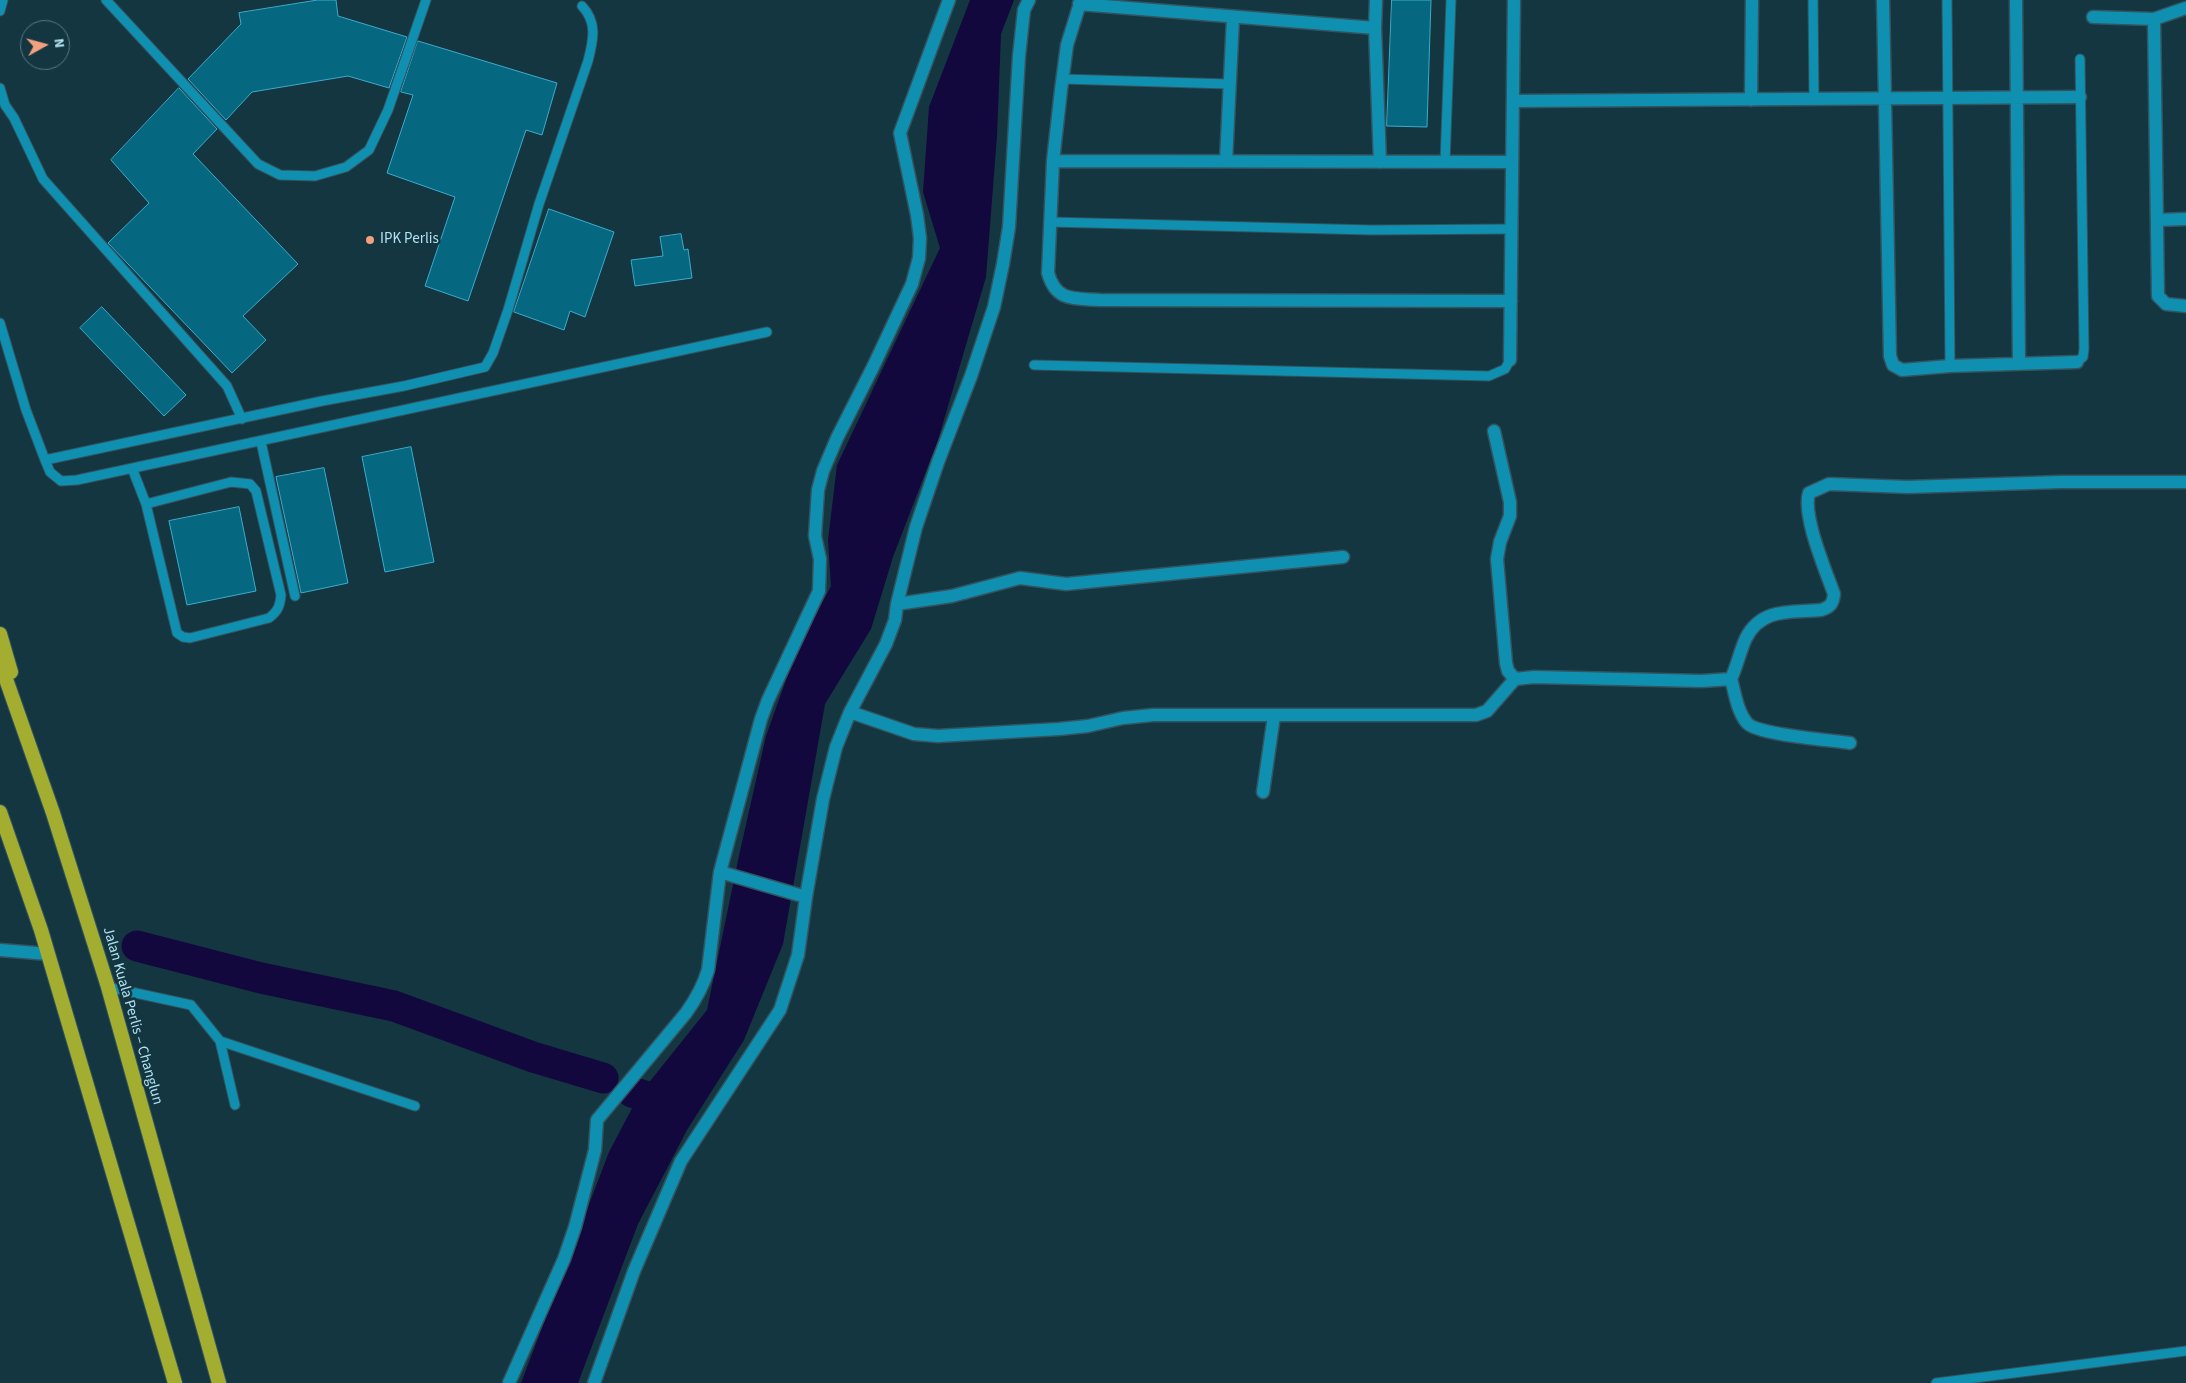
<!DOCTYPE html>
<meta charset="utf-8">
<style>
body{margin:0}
#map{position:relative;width:2186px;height:1383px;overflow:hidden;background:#143640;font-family:"Source Sans 3",sans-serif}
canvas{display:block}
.north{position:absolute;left:20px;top:20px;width:50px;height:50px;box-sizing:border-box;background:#143640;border:1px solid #537b88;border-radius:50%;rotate:83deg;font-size:14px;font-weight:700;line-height:20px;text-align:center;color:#b2e2f3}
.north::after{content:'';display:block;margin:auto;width:18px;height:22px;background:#f2a080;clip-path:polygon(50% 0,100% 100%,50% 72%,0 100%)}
</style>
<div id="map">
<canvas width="2186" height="1383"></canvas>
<div class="north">N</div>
</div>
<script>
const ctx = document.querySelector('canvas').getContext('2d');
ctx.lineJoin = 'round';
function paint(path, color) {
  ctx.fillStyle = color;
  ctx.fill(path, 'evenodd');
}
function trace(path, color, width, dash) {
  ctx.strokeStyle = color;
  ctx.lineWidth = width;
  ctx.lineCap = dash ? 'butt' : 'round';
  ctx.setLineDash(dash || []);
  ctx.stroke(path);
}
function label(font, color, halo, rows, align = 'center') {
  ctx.font = font + ' "Source Sans 3",sans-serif';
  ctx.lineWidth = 5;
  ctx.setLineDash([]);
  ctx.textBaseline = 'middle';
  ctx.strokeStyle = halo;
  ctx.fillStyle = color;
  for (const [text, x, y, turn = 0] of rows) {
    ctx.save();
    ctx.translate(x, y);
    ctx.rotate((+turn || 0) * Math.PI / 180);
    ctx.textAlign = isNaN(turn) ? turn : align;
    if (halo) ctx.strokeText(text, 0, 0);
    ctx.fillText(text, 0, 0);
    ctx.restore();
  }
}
paint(new Path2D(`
 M970,0H1014L1001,34L997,136L986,277L938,440L893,557L871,629L825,704L783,944L744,1040L687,1130L638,1224L578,1383H521L609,1152L639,1095L707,1010L740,851L766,736L796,652L831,586L828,540L837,465L940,248L923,192L929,107Z`), '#12083d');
trace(new Path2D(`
 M137,946L261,978L394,1006L533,1057L603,1078
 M632,1092L672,1105`), '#12083d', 31);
const building = new Path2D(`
 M318,0H336L338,16L407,37L389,88L348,76L252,92L226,120L188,79L241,24L239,13Z
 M1392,0H1431L1427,127L1387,126Z
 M418,41L557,83L542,135L526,130L468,301L425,286L455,197L387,173L413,95L401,92Z
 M179,88L217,129L193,154L298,264L243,316L266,340L232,373L108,243L149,203L111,160Z
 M549,209L614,232L585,317L570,311L564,330L514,312Z
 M681,234L684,250L688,249L692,278L635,286L631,260L663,256L660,237Z
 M102,307L186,395L164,416L80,328Z
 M411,447L434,562L385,572L362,457Z
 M324,468L348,583L301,593L276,477Z
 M239,507L256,591L187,605L169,521Z`);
paint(building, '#066880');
trace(building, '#3dabcc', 1);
const service = new Path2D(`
 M106,0L258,164L280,175L315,176L346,167L369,150L388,110L426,0
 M1813,0L1814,100
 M1947,0L1950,366
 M0,11L3,0
 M1062,79L1229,84
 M0,88L5,105L14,118L43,179L227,386L242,419
 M1445,162L1451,0
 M1050,222L1372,230L1511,229
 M0,323L26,410L45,460L50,472L61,481L77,480L767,332
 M2077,362L2083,357L2084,349L2080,59
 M1034,365L1489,376L1505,369L1510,360
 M261,442L295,596
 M45,460L322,401L404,386L485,367L493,353L508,310L539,204L588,61C593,41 598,23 582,6
 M132,468L146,504L177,633L183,637L190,638L269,618C278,611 280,606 281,595L256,491L250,484L231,482L146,504
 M108,987L191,1005L220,1041L235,1105
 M220,1041L415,1106
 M1936,1383L2186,1351`);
const minor = new Path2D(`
 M1081,0L1067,45L1061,90L1053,161L1048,273C1056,302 1074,298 1100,300L1511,301
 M1376,0L1375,28L1380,162
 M1883,0L1890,356L1893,365L1902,370L1950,366L2077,362
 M2016,0L2019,363
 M1079,4L1375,28
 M2186,8L2154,19L2158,296L2166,304L2186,306
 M2093,17L2154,19
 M1751,100L1752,0
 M1513,101L2080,97
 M1053,161L1512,162
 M1226,161L1233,18
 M2158,220L2186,219
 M1510,360L1514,0
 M1494,431L1510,502V516L1500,542L1497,559L1506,663L1508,671L1515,679
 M897,604L952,596L1020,578L1066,584L1343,557
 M1731,679C1735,693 1737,711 1747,723C1758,735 1831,740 1850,743
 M850,712L914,734L938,736L1059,729L1088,726L1123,718L1153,715H1476L1487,711L1515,679L1534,677L1702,681L1731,679C1737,666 1740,651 1746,638C1762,607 1791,613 1821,610C1830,607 1833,604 1834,594C1826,571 1802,516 1809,493L1829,484L1908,487L2060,482H2186
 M1263,792L1274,716
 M720,872L806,897
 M0,950L48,954
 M509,1383L564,1259L575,1227L595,1150L597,1120L686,1013C696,999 703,987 708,970L720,872L761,719L768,700L819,591L820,559L815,536L818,490L823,471L837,438L873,367L912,284L919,258L920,238L917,215L900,133L949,0
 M594,1383L634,1271L681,1161L780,1010L798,955L806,897L823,799L836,747L850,712L886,644L895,620L897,604L916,527L938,462L971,376L994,307L1003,264L1009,227L1019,56L1024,10L1029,0`);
const trunk = new Path2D(`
 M0,634L11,672
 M0,662L53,813L108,987L219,1383
 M0,812L41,930L175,1383`);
trace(service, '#325460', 11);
trace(minor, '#325460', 15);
trace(trunk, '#325460', 16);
trace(service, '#1090b0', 9);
trace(minor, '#1090b0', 12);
trace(trunk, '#a3ae31', 14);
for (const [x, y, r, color] of [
 [370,240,5,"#f2a080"]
]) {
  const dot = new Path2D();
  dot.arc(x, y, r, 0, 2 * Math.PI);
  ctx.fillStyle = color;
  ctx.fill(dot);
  trace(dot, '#143640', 2);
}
label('15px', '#b2e2f3', '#143640', [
 ["IPK Perlis",380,240]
], 'left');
label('15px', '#b2e2f3', '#143640', [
 ["Jalan Kuala Perlis – Changlun",132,1016,74]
]);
</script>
